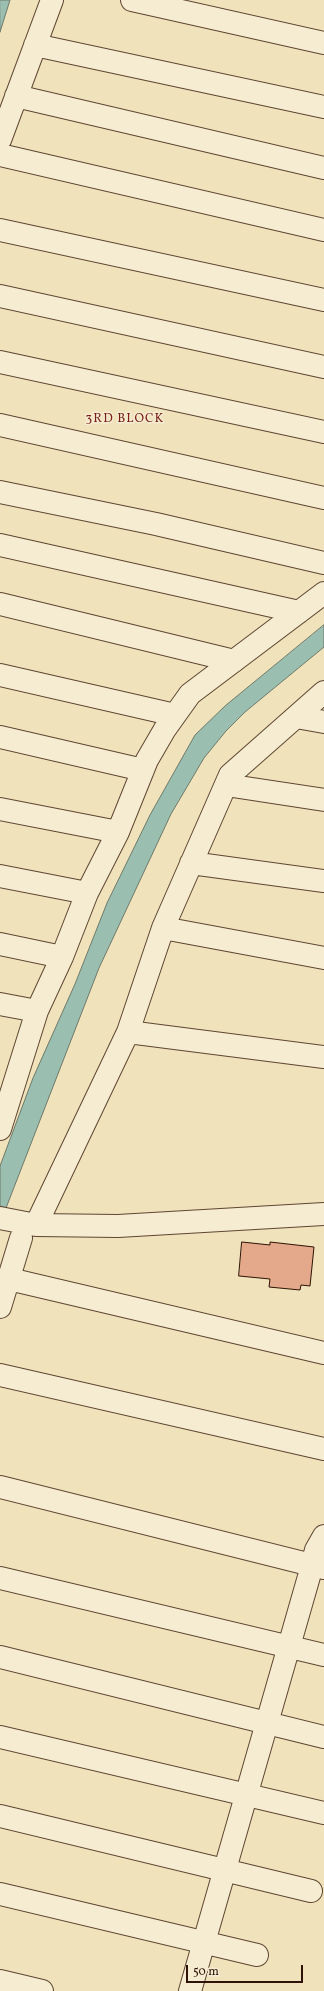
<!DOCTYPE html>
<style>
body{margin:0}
#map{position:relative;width:324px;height:1991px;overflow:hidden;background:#f0e2ba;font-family:Vollkorn,serif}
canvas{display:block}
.scale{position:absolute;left:186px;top:1965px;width:117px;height:18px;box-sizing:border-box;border:2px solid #2d1205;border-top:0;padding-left:5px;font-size:12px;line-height:14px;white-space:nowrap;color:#2d1205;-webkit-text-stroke:3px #f5ecd2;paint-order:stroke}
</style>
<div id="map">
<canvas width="324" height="1991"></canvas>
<div class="scale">50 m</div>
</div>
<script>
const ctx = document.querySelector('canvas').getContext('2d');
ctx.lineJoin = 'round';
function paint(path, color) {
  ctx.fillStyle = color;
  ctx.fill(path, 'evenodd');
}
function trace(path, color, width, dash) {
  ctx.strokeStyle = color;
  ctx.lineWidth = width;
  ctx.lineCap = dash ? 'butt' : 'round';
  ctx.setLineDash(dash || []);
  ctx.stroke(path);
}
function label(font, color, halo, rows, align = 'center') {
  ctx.font = font + ' Vollkorn,serif';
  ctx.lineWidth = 3;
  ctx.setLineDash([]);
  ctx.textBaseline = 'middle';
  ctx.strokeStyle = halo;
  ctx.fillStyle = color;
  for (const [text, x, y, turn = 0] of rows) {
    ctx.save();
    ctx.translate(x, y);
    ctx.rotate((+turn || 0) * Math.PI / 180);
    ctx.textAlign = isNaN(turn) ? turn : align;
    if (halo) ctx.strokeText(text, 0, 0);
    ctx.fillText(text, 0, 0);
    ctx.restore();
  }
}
const water = new Path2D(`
 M0,0H10L0,32Z
 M324,625V647L245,712L226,731L204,758L171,814L99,968L6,1208L0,1206V1166L33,1078L75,984L107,903L150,815L195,735L225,706Z`);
paint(water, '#9abeaf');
trace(water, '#6e796b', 1);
const building = new Path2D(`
 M242,1242L270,1245V1242L314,1247L310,1286L301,1285L300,1290L269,1287L270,1279L239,1276Z`);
paint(building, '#e3a98a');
trace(building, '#2d1205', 1);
const minor = new Path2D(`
 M132,0L324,43
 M35,45L324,107
 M16,96L324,168
 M0,140L52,0
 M0,155L324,230
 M0,230L324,300
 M0,296L324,367
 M0,362L324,432
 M0,425L324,498
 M0,492L156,524L324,563
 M0,545L299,612
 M0,604L234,661
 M0,675L175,715
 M296,717L324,722
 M0,737L143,770
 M226,785L324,800
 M0,809L118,832
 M191,863L324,881
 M0,876L87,893
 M163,928L324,958
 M0,944L62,957
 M0,1004L37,1011
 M128,1032L324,1057
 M0,1129L37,1011L62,957L87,893L118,832L147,760L165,729L190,694L324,593
 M0,1218L36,1225L118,1226L324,1214
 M36,1225L128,1032L163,928L230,775L324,692
 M9,1279L324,1353
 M0,1307L21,1238
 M0,1375L324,1449
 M0,1487L324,1568
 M0,1578L324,1655
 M0,1657L324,1737
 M0,1737L324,1813
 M0,1816L311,1891
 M0,1894L257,1955
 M0,1981L42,1991
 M190,1991L312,1566L316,1550L324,1536`);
trace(minor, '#5e4632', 24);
trace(minor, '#f5ecd2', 22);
ctx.letterSpacing = '1px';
label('13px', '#7a1f14', '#f5ecd2', [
 ["3RD BLOCK",125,420]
]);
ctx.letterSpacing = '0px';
</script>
